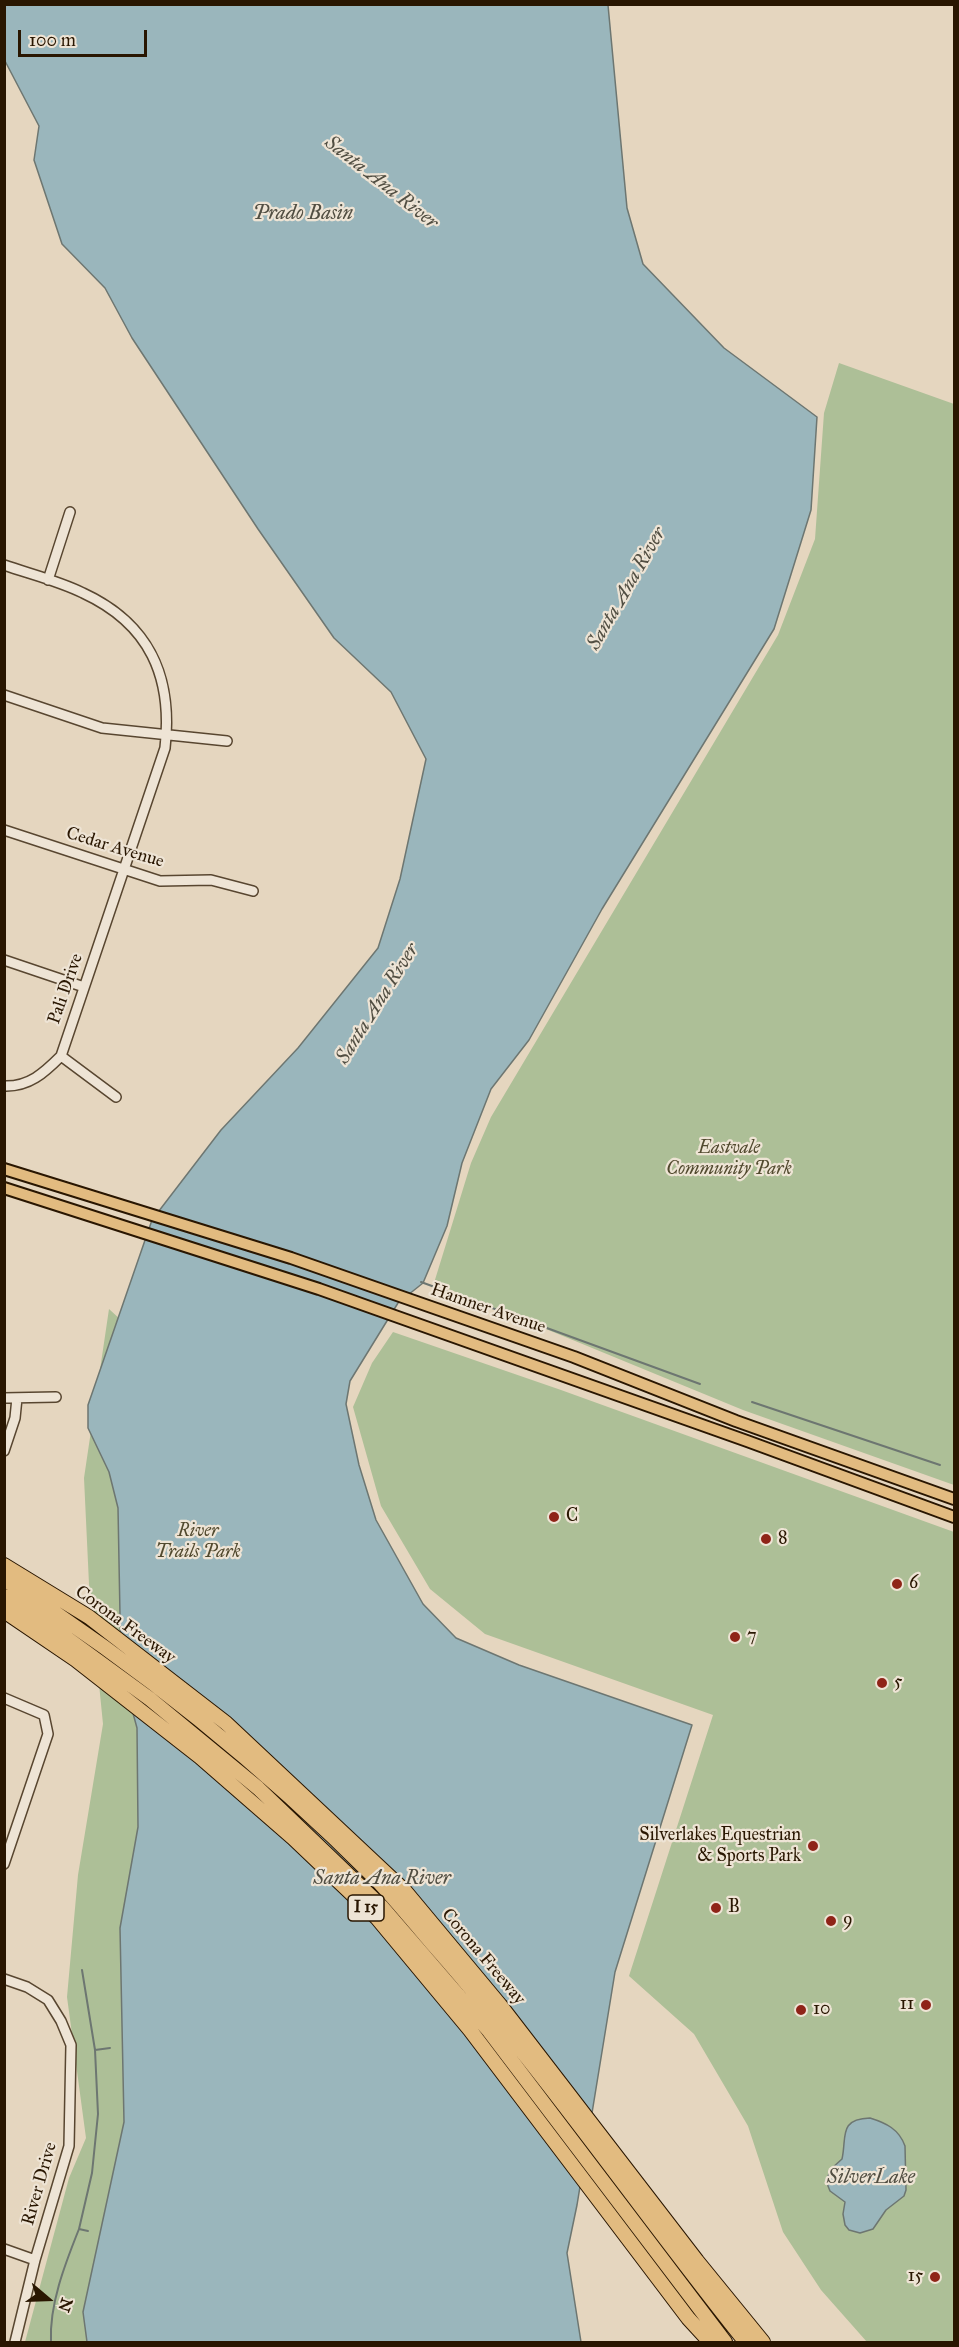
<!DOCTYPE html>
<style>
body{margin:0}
#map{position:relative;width:959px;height:2347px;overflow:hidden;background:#e5d6bf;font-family:"IM FELL Great Primer",serif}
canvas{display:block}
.frame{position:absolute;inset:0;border:6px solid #291601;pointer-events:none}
.north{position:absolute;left:18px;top:2269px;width:60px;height:60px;-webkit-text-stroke:4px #eee4d5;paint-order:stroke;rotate:109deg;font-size:16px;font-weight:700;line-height:24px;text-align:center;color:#291601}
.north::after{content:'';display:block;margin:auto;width:21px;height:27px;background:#291601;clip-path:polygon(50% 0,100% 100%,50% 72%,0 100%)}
.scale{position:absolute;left:18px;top:30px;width:129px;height:27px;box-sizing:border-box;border:3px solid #291601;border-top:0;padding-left:8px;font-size:18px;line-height:21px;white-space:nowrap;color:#291601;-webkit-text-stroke:4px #eee4d5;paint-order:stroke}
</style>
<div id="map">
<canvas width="959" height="2347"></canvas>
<div class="frame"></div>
<div class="north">N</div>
<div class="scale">100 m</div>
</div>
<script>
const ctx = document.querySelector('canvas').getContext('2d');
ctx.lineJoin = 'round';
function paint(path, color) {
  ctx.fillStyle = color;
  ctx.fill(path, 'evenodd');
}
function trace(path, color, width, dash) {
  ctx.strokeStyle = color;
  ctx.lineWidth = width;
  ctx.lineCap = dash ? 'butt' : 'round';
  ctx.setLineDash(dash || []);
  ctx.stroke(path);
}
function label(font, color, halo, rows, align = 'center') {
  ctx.font = font + ' "IM FELL Great Primer",serif';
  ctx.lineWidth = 4.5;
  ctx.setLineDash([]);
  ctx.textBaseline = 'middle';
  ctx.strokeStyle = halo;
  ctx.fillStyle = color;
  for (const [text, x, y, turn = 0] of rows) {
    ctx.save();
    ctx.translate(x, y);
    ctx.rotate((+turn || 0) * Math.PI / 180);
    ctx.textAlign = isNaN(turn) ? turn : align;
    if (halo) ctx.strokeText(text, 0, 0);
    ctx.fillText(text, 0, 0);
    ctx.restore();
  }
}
paint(new Path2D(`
 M839,363L954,404V1485L743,1410L434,1283L471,1163L491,1117L778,635L815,539L824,413Z
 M109,1309L308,1491L125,2342H25L69,2178L86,2138L67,1997L78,1875L103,1724L89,1584L84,1478Z
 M393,1332L561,1390L954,1532V2342H867L821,2290L783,2232L748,2126L694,2034L629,1976L713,1715L485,1634L430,1589L381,1506L353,1407L372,1363Z`), '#adbf97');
const water = new Path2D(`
 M4,5H608L627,208L643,264L724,348L817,417L811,510L774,629L602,909L529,1040L491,1089L462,1163L447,1226L423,1283L398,1303L350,1381L346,1404L359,1465L376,1520L423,1604L456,1638L519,1665L692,1725L615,1972L577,2205L567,2253L581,2342H87L83,2312L124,2122L120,1928L138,1827L137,1728L121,1669L118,1508L109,1472L88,1428V1405L152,1220L221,1130L298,1048L378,948L400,879L426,759L391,692L334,638L258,529L132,338L105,288L62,244L34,160L39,126L5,61Z
 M870,2118C886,2123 899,2129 905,2146L906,2190L904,2196L886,2210L873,2229L860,2233L849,2230L845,2225L843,2214L845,2202L830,2191L826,2181L831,2169L842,2159C847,2137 838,2119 870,2118Z`);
paint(water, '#9ab6bc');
trace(water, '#6d7671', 1.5);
trace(new Path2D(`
 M421,1282L700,1384
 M752,1402L940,1465
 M82,1970L95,2050L110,2048
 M79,2229L92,2173L98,2114L95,2050
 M51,2342C49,2305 65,2264 79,2229L88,2231`), '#6d7671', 2);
const minor = new Path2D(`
 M4,565C30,574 59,581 83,593C150,624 173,677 165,748L61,1056C44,1073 29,1087 4,1086
 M48,580L70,512
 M4,695L102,728L227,741
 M4,830L160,881L211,880L253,891
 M4,960L84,987
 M61,1056L116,1097
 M4,1398L56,1397
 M4,1451L15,1418L17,1398
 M4,1698L44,1715L48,1734L4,1864
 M4,1979L27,1987L48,2000L61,2021L71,2045L69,2146L35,2260L15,2342
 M4,2249L35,2260`);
const major = new Path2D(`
 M4,1169L291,1258L574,1357L736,1421L954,1499
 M4,1188L319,1289L747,1441L954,1517`);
const highway = new Path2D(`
 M4,1565L89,1617L226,1723L405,1891L500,2005L697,2261L763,2342
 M4,1579C138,1665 264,1766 376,1879C397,1901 416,1925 436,1948C546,2073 640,2210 744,2340L748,2342
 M4,1596L39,1618L150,1699L258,1788L382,1907L489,2031L725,2342
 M4,1611L76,1660L200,1757L293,1838L377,1918L470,2030L688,2318L710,2342`);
trace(minor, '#584630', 12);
trace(major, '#291601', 14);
trace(highway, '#291601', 16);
trace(minor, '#eee4d5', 9);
trace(major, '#e2bb80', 10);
trace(highway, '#e2bb80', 14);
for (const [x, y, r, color] of [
 [554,1517,6,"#8f2418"],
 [766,1539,6,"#8f2418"],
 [897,1584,6,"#8f2418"],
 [735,1637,6,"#8f2418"],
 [882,1683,6,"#8f2418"],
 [813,1846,6,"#8f2418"],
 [716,1908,6,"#8f2418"],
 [831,1921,6,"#8f2418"],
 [926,2005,6,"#8f2418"],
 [801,2010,6,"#8f2418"],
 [935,2277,6,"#8f2418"]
]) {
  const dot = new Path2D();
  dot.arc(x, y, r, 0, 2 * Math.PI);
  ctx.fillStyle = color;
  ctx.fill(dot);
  trace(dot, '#eee4d5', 2);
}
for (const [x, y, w] of [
 [366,1908,36]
]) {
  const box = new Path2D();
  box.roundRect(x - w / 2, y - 13, w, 26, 4.5);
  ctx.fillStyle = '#eee4d5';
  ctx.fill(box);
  trace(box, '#291601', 1.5);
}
label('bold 16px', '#291601', null, [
 ["I 15",366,1908]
]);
label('18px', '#291601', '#eee4d5', [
 ["Cedar Avenue",115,848,17],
 ["Pali Drive",66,989,-71],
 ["Hamner Avenue",488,1309,19],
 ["Corona Freeway",125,1625,36],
 ["Corona Freeway",483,1957,50],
 ["River Drive",40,2184,-74]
]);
label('italic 18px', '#51492e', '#eee4d5', [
 ["Eastvale",729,1149],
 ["Community Park",729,1170],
 ["River",198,1532],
 ["Trails Park",198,1553]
]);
label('18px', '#291601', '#eee4d5', [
 ["C",566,1517],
 ["8",778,1539],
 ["6",909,1584],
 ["7",747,1637],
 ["5",894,1683],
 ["Silverlakes Equestrian",801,1836,"right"],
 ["& Sports Park",801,1857,"right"],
 ["B",728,1908],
 ["9",843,1921],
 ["11",914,2005,"right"],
 ["10",813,2010],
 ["15",923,2277,"right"]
], 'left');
label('italic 20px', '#514e42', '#eee4d5', [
 ["Santa Ana River",381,183,38],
 ["Prado Basin",303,214],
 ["Santa Ana River",627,589,-60],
 ["Santa Ana River",378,1004,-58],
 ["Santa Ana River",382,1879],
 ["SilverLake",871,2178]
]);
</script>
